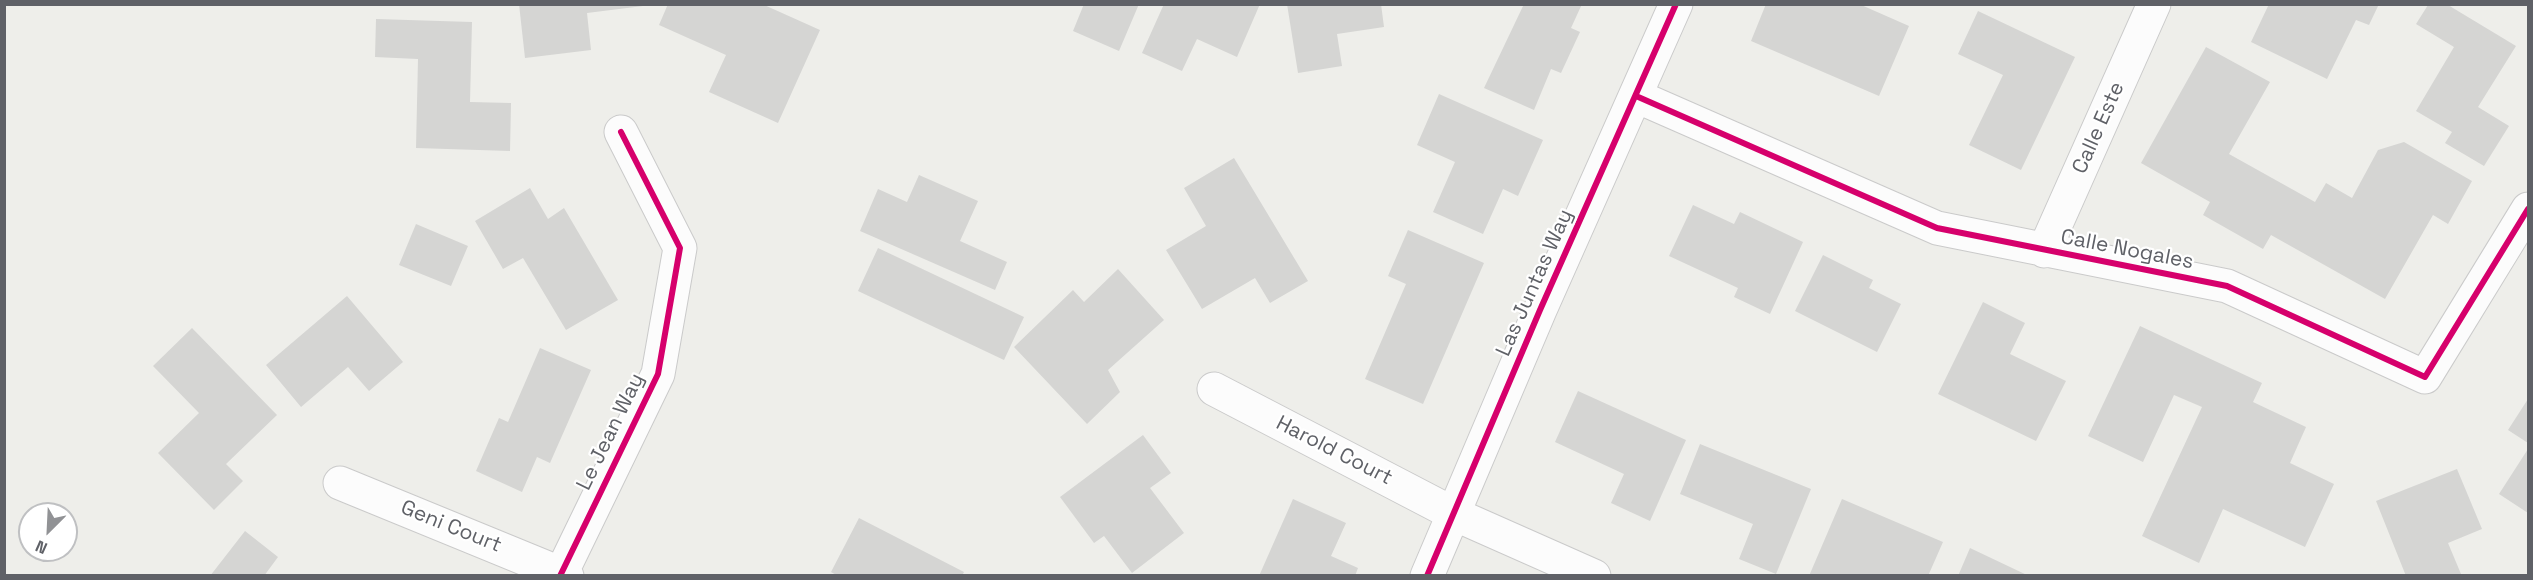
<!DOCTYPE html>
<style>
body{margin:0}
#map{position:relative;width:2533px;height:580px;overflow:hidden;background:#eeeeea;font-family:"Space Grotesk",sans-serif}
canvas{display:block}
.frame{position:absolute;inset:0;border:6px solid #5f6167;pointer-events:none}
.north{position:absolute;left:18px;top:502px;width:60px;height:60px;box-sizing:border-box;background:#fff;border:2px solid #bfc0c2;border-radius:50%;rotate:204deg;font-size:16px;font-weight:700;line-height:24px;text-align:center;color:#5f6167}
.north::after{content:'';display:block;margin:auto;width:21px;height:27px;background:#919295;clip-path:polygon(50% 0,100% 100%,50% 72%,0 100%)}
</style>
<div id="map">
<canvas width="2533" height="580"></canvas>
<div class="frame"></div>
<div class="north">N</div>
</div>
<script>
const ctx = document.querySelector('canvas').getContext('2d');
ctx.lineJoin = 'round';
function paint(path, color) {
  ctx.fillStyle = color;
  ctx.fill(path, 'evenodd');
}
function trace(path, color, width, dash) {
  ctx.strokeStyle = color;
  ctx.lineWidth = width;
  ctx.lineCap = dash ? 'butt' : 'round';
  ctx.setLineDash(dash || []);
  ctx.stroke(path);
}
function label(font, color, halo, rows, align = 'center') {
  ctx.font = font + ' "Space Grotesk",sans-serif';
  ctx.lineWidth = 4.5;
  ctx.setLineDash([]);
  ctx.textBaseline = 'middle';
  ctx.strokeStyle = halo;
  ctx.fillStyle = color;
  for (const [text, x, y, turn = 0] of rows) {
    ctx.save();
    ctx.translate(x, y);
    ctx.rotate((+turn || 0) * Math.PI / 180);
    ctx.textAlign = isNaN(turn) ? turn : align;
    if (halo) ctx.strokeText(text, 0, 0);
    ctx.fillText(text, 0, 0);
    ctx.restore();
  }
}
paint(new Path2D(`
 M519,4H643V6L587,13L591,50L525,58Z
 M668,4H762L820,30L778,123L709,92L726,55L659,25Z
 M1084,4H1139L1119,51L1073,31Z
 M1164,4H1260L1237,57L1197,39L1182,71L1142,53Z
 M1287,4H1381L1384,27L1337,34L1342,66L1298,73Z
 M1524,4H1582L1571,28L1580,32L1561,73L1551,69L1534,110L1484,88Z
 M1766,4H1859L1909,26L1879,96L1751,41Z
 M2269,4H2379L2369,25L2356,20L2327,79L2251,42Z
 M2428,5H2448L2516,46L2478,107L2509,126L2484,166L2445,143L2452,132L2416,111L2454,47L2416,24Z
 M1978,11L2075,57L2021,170L1969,145L2003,75L1958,54Z
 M376,19L472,22L470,102L511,103L510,151L416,148L418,59L375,57Z
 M2206,47L2270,82L2229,154L2315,202L2326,183L2352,198L2378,150L2404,142L2472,181L2448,224L2433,215L2385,299L2271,235L2263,249L2203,215L2210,202L2141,163Z
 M1439,94L1543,140L1518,196L1503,189L1483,234L1433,212L1455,162L1417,145Z
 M1234,158L1308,281L1270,303L1255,278L1202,309L1166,250L1206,226L1184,188Z
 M919,175L978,201L960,241L1007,262L995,290L860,231L878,189L907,202Z
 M530,188L548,219L564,208L618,300L566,330L523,258L503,269L475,221Z
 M1693,205L1734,224L1740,212L1803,242L1770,314L1734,297L1738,288L1669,256Z
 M416,224L468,246L451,286L399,265Z
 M1408,230L1484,263L1423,404L1365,379L1406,284L1388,276Z
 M878,248L1024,317L1004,360L858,291Z
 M1823,255L1873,280L1869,288L1901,304L1877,352L1795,311Z
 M1118,269L1164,320L1108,370L1120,392L1087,424L1014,347L1073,290L1084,302Z
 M347,296L403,362L369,391L348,367L301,407L266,365Z
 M1983,302L2025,323L2010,354L2066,381L2036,441L1938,394Z
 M2140,326L2262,383L2253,402L2306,427L2290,463L2334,484L2305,547L2223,509L2199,563L2142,536L2202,407L2174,395L2143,462L2088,436Z
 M192,328L277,415L226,464L243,481L214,510L158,453L199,413L153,366Z
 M540,348L591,370L550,463L537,457L522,492L476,471L499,418L508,422Z
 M1578,391L1686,440L1650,521L1611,503L1624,474L1555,442Z
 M2528,399V443L2508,430Z
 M1143,435L1171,473L1150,488L1184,533L1132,573L1104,536L1094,543L1060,497Z
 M1700,444L1811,489L1776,574L1739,559L1753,524L1680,494Z
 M2528,449V513L2499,494Z
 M2457,469L2482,529L2448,543L2461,574L2406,576L2376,501Z
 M1293,499L1346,523L1331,556L1358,568L1355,576H1259Z
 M1842,499L1943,542L1928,576H1809Z
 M859,518L964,572L962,576H838L831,572Z
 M245,531L278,557L264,576H210Z
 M1970,548L2029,576H1958Z`), '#d5d5d3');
const minor = new Path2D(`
 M1636,96L1937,228L2227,286L2425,377L2528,209
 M2044,251L2154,4
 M1214,389L1454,514L1594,576
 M340,483L567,576
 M560,576L658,374L680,248L621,132
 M1427,576L1540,310L1676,4`);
trace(minor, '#cacaca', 35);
trace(minor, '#fcfcfc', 33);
trace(new Path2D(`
 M1636,96L1937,228L2227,286L2425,377L2528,209
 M560,576L658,374L680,248L621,132
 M1427,576L1540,310L1676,4`), '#d6006c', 6);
label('21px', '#5f6167', '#fff', [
 ["Calle Este",2099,128,-66],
 ["Calle Nogales",2127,250,11],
 ["Las Juntas Way",1535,283,-66],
 ["Le Jean Way",611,432,-64],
 ["Harold Court",1334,451,27],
 ["Geni Court",451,527,22]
]);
</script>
